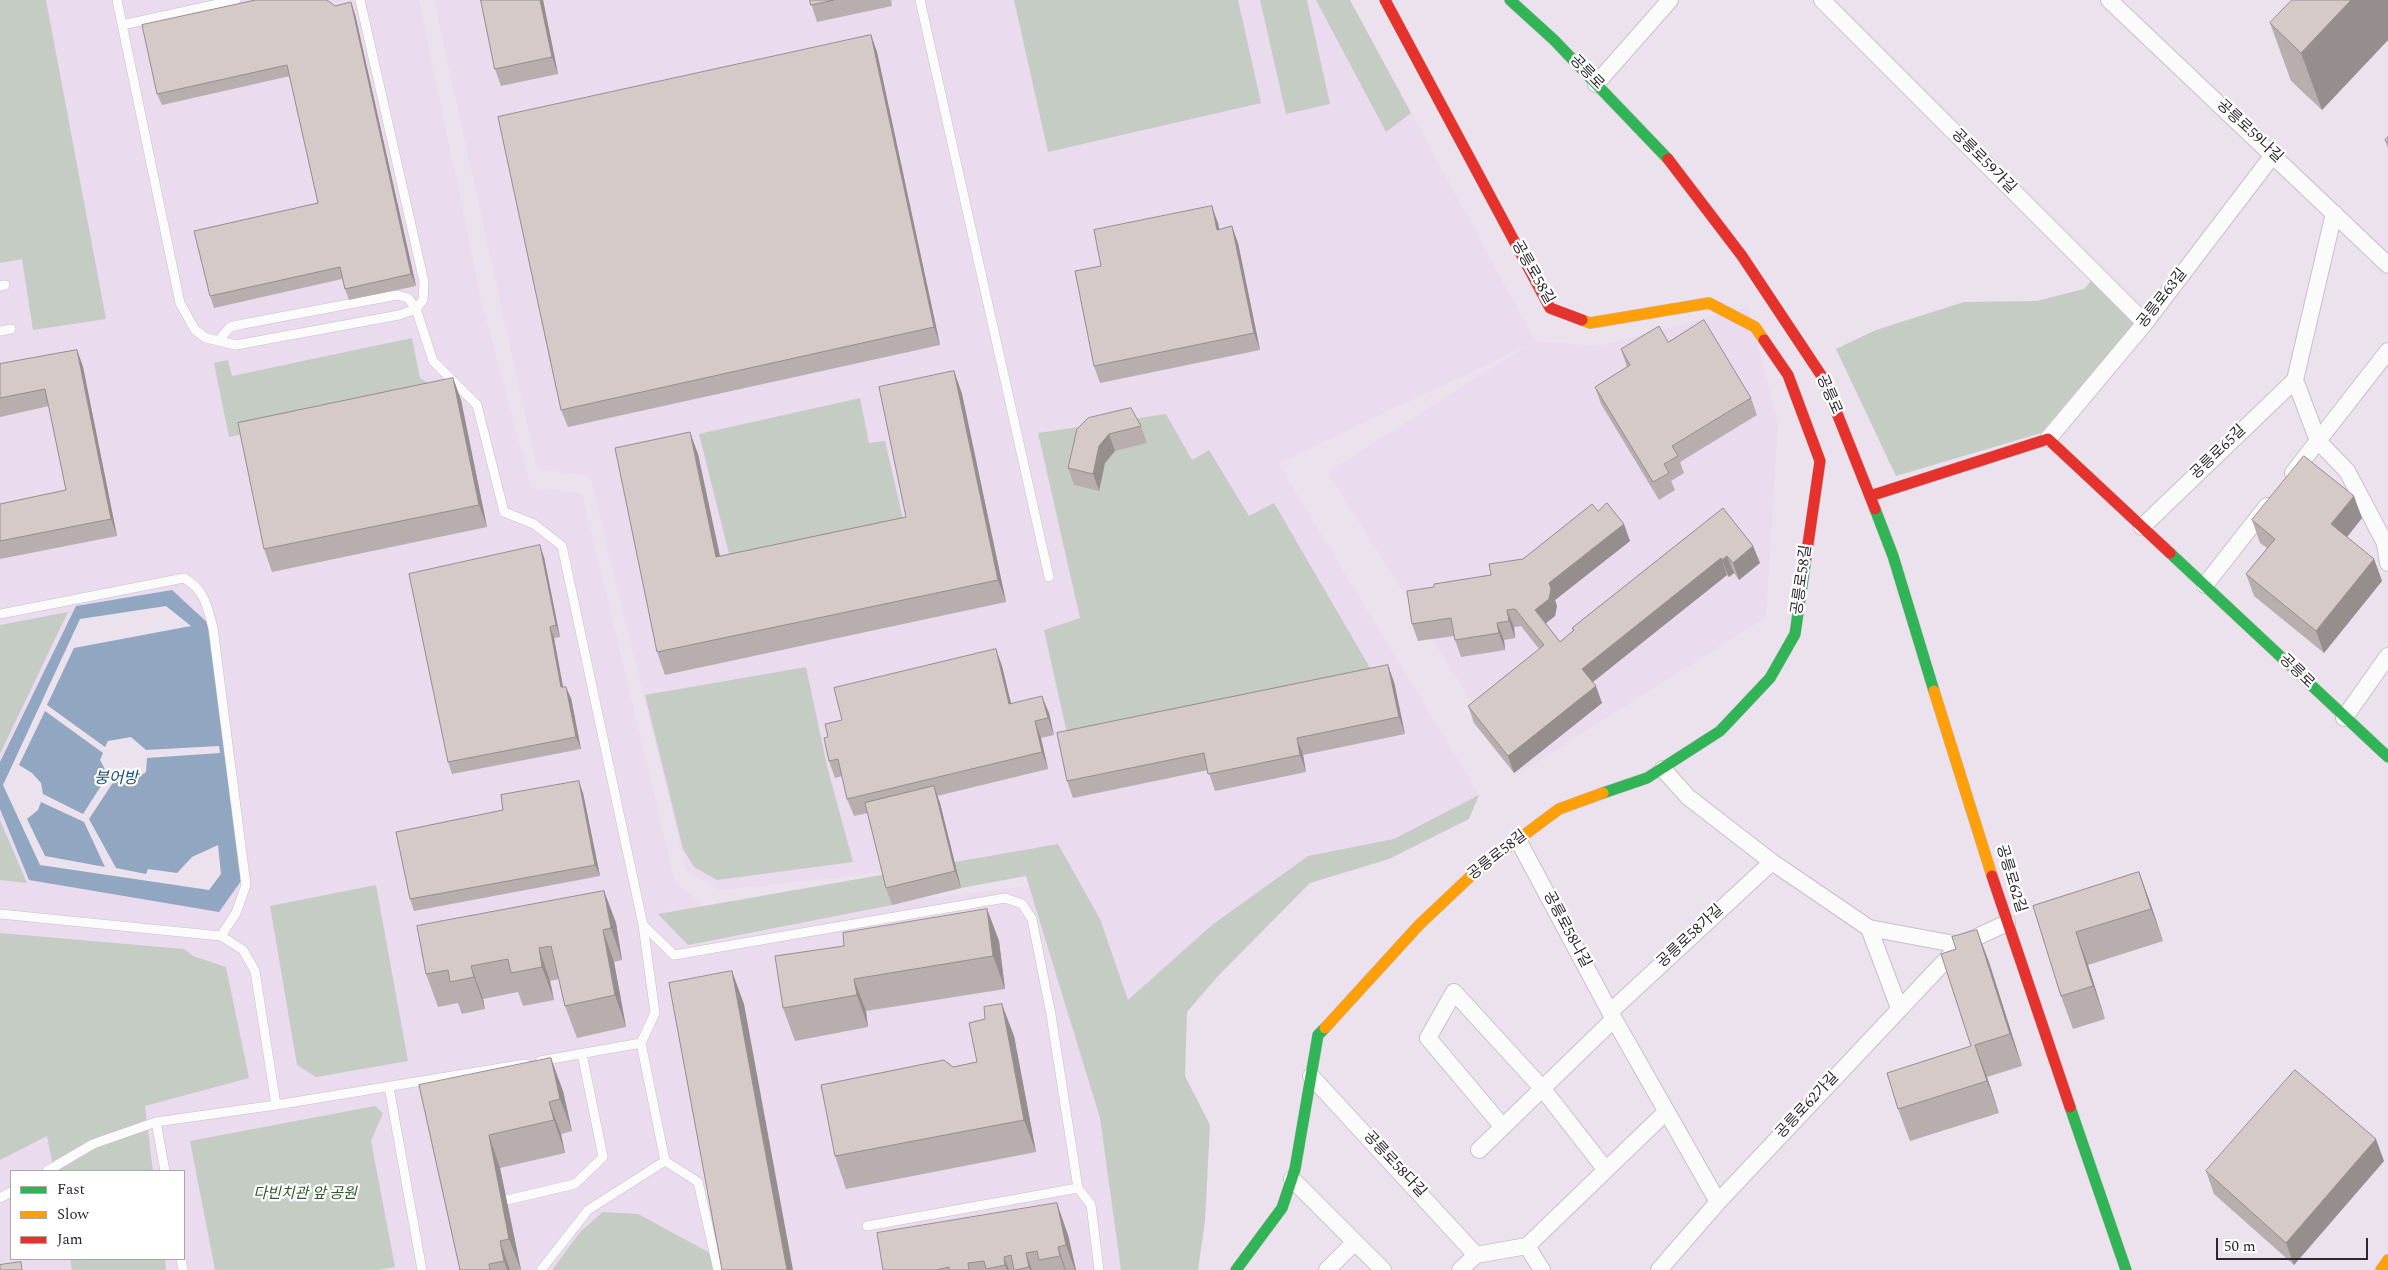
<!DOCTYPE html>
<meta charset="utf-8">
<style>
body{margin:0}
#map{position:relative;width:2388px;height:1270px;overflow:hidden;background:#ebe2ee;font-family:Spectral,serif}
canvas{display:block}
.legend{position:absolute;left:10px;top:1170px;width:175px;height:90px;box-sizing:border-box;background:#fff;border:1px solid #aba8ab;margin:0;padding:6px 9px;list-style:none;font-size:15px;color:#2c262e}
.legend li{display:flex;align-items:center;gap:10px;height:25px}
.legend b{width:25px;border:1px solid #aba8ab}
.scale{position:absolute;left:2216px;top:1238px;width:152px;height:22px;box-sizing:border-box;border:2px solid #2c262e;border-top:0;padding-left:6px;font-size:15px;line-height:18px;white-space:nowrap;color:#2c262e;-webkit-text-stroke:4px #fff;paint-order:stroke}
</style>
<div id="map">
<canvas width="2388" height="1270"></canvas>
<ul class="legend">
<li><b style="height:6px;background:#30b455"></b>Fast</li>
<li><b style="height:6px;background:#ff9f0a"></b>Slow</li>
<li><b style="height:6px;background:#e5322d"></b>Jam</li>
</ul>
<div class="scale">50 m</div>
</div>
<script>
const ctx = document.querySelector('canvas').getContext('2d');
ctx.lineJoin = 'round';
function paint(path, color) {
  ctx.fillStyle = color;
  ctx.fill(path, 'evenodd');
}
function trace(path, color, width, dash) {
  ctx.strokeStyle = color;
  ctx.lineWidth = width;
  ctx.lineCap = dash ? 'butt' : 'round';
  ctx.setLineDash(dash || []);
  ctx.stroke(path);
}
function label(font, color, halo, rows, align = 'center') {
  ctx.font = font + ' Spectral,"Noto Sans KR",serif';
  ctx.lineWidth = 4.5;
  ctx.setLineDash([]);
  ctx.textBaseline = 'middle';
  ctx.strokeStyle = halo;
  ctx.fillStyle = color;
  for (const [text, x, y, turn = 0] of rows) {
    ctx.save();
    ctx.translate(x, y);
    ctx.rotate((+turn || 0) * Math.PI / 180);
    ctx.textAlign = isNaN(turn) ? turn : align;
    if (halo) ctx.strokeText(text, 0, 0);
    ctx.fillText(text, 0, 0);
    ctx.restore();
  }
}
paint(new Path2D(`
 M0,0H419L481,299L531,488L582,493L675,882L723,923L1043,884L1163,1270H0ZM11,1171H184V1259H11Z
 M434,0H1350L1535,341L1598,346L1748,307L1778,423L1766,617L1517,774L1328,472L1530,344L1278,463L1479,795L1442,827L1302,875L1109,1059L1051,855L720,890L686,870L590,476L537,469Z`), '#eadbef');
paint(new Path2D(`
 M0,0H46L106,319L33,330L22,259L0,263Z
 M1014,0H1238L1261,103L1048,152Z
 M1260,0H1307L1330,104L1286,114Z
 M1316,0H1350L1411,113L1386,132Z
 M2092,280L2134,323L2041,433L1896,476L1836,349L1876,330L1964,302L2037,301L2084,289Z
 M412,338L420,378L443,392L229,437L214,363L228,360L232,376Z
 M860,398L869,443L885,441L903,519L731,562L699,434Z
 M1166,414L1192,460L1209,450L1249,516L1274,503L1373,673L1068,738L1044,630L1080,618L1038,433Z
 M68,612L0,754V625Z
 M806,667L827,766L853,862L717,880L694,867L683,849L645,695Z
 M1479,795L1469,819L1389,859L1310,883L1218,976L1187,1012L1185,1076L1210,1125L1205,1221L1198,1270H1121L1100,1118L1026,876L961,888L892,905L688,945L658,914L1058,844L1100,919L1128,1000L1212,925L1308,856L1394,839Z
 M0,820L27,883L0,880Z
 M376,885L408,1061L316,1077L297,1065L270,906Z
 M0,933L184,949L193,956L226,967L249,1078L145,1106L153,1171H54L47,1136L0,1160Z
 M375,1106L383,1113L371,1141L395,1267L378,1270H215L190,1141Z
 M603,1212L638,1214L712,1254L713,1270H552L580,1232Z
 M70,1259H165L166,1270H72Z`), '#c4ccc3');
paint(new Path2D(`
 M172,590L210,625L241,881L219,912L29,880L0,809V762L76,606Z`), '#90a6c1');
paint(new Path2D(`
 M166,606L191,626L74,648L47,705L105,747L108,741L131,737L146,750L219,746L220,753L147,758L146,772L129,783L114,781L89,819L116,868L146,874L148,869L177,873L192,857L218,845L221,874L209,890L40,865L3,785L80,619ZM45,711L103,753L100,760L108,775L83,814L43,794L41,783L32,773L19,765ZM41,802L84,822L105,867L45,856L27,819L38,810Z`), '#ebe2ee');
const lane = new Path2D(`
 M117,0L180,303L195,330L206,338L236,345L399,315L416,309L408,298L397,295L243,324L230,327L219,340
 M360,0L424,282L423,300L416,309L433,361L477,405L504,512L534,524L562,546L643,925L655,1013L641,1043L665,1161L698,1182L718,1270
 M920,0L1049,577
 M122,25L236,0
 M0,286L5,285
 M0,331L11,329
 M0,614L184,578C205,590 207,606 213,628L246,885L236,913L221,936
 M0,914L221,936L243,950L255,971L276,1105L525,1064
 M643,925L674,955L1005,898L1022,904L1032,919L1051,1015L1078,1188L867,1226
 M540,1061L641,1043
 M389,1087L422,1270
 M156,1122L165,1171
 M47,1171L93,1144L156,1122L276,1105
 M1078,1188L1091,1205L1099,1270
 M0,1198L11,1192
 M507,1200L575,1184L603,1157L582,1054
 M181,1259L183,1270
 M541,1270L588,1210L665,1161`);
const street = new Path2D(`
 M1822,0L2145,323
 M2109,0L2388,265
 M1596,84L1670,0
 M2334,213L2295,380L2318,441L2347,471L2385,543L2388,563
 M2048,439L2145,323L2273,155
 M2293,473L2388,351
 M2142,527L2295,380
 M2205,585L2267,506
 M2344,718L2388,656
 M1663,769L1688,797L1772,862L1869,928L1899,1008
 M1518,840L1610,1012L1718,1202
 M1869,928L1960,945
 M1610,1012L1772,862
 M1311,1076L1476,1255
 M1503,1127L1428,1038L1454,992L1542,1088L1606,1170
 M1479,1150L1614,1019
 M1292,1179L1383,1270
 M1527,1246L1666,1112
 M1527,1246L1542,1270
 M1327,1270L1355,1242
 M1460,1270L1476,1255L1527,1246
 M1659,1270L1718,1202L1960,945L2007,923`);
const fast = new Path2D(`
 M1510,0L1554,40L1668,159
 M1875,509L1893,556L1934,691
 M2170,553L2388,757
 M1603,793L1647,778L1720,731L1770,678L1795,634L1806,558
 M2070,1107L2126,1270
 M1236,1270L1282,1208L1295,1169L1318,1035L1325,1028`);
const slow = new Path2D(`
 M1582,320L1590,323L1709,303L1755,327L1764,340
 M1934,691L1992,876
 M1325,1028L1419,925L1476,871L1559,809L1603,793
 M2381,1270L2388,1260`);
const jam = new Path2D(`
 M1385,0L1550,308L1582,320
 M1668,159L1742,256L1823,378L1875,509
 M1764,340L1788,375L1820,461L1806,558
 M1870,496L2048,439L2170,553
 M1992,876L2070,1107`);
trace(lane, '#c7c0c8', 10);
trace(street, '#c7c0c8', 18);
trace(fast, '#c7c0c8', 12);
trace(slow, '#c7c0c8', 12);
trace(jam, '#c7c0c8', 12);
trace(lane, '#fcfbfc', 9);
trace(street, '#fcfbfc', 16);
trace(fast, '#30b455', 11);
trace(slow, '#ff9f0a', 11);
trace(jam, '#e5322d', 11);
paint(new Path2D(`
 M481,0H543L558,74L501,86L495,69Z
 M810,0H891L892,6L817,22Z
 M2388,0V40L2322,110L2291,81L2270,23Z
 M335,6L355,14L416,286L349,300L345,289L342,279L214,308L210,296L318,203L290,76L162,105L157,94Z
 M871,35L877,52L940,345L568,427L561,410Z
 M2388,137V149L2385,140Z
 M1218,223L1219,229L1238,243L1260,350L1100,383L1094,366L1101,266Z
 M1668,342L1751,398L1757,415L1680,462L1684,473L1671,481L1675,490L1659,500L1601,404L1595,387L1627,367L1621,349Z
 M77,350L83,367L117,536L0,559V504L66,490L49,406L0,417V364Z
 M954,371L962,394L1006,602L665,675L657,652L698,454L720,556L906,517Z
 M453,378L461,400L487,527L272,572L264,549Z
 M1141,426L1147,443L1115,451L1105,463L1099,491L1074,485L1068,468L1077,429Z
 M1723,508L1753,546L1760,563L1739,580L1734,573L1729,577L1727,575L1592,682L1602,703L1514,773L1474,723L1468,706L1539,649L1521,626L1514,627L1515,638L1504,640L1505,650L1461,657L1455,640L1454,636L1418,641L1412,624L1434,587L1491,575L1523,559L1598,511L1630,541L1555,600L1557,606L1555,616L1546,623L1560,642L1573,631L1572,628Z
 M2362,518L2347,537L2374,559L2382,581L2324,653L2254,596L2246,574L2267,548L2260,543L2252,520Z
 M544,557L560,637L554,638L563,687L571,698L581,749L452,774L448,762Z
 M1002,666L1011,703L1049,713L1054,735L1041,738L1048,769L937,796L940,803L961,888L892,905L886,888L868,813L854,816L847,799L842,776L835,778L829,761L828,737L842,720Z
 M1394,682L1405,734L1303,755L1306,772L1215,791L1208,770L1073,798L1067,781Z
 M583,793L600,876L414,911L410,899Z
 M2139,872L2151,905L2163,941L2088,965L2105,1019L2073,1029L2061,996L2033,906Z
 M604,891L616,923L622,960L614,962L626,1027L577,1038L565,1006L559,979L550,981L554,1000L523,1006L518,992L483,999L485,1009L462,1014L458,1003L438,1007L426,974Z
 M987,909L999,941L1005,989L866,1011L868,1027L795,1041L783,1008L844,946Z
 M1989,962L2022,1066L1987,1077L1999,1113L1910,1141L1898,1109L1971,1046Z
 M985,1019L1014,1036L1036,1152L846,1189L835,1156L953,1067L977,1062Z
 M419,1085L563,1091L572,1131L561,1134L565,1153L500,1168L521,1270H460Z
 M2384,1161L2294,1265L2214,1194L2206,1171Z
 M1068,1235L1076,1270H883Z`), '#b8aead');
paint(new Path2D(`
 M540,0H543L558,74L552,57Z
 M2351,0H2388V40L2322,110L2301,53Z
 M351,2L355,14L416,286L411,274Z
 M871,35L877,52L940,345L934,327Z
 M1212,206L1218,223L1223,247L1217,230Z
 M1232,226L1238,243L1260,350L1254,333Z
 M77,350L83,367L117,536L111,519Z
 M954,371L962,394L1006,602L998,580Z
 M453,378L461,400L487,527L479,505Z
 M690,432L698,454L725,580L716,557Z
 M1109,434L1115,451L1105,463L1099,491L1093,474L1099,446Z
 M2354,496L2362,518L2339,547L2331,524Z
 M1624,524L1630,541L1555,600L1557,606L1555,616L1541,627L1535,610L1549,583Z
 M540,545L544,557L560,637L556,625Z
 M1753,546L1760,563L1739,580L1733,563Z
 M1727,556L1734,573L1729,577L1722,560Z
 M1721,558L1727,575L1588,686L1582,669Z
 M2374,559L2382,581L2324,653L2316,631Z
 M1507,610L1514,627L1515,638L1509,621Z
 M1497,623L1504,640L1505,650L1499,633Z
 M550,627L554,638L565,698L561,687Z
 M996,649L1002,666L1015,721L1009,704Z
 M1388,665L1394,682L1405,734L1399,717Z
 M1596,686L1602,703L1514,773L1508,756Z
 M566,687L571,698L581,749L576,737Z
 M1042,696L1049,713L1054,735L1048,718Z
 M1035,721L1041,738L1048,769L1042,752Z
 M1297,738L1303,755L1306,772L1300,755Z
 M579,781L583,793L600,876L595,865Z
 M934,786L940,803L961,888L955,871Z
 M2139,872L2151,905L2163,941L2151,909Z
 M604,891L616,923L622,960L611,928Z
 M987,909L999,941L1005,989L993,956Z
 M603,930L614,962L626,1027L615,995Z
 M1977,930L1989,962L2022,1066L2010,1034Z
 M2076,932L2088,965L2105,1019L2093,986Z
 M539,948L550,981L554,1000L542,967Z
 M471,966L483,999L485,1009L474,977Z
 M732,971L744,1004L793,1270H787Z
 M854,979L866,1011L868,1027L857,995Z
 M1002,1004L1014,1036L1036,1152L1024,1120Z
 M1975,1045L1987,1077L1999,1113L1987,1081Z
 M551,1058L563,1091L572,1131L560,1099Z
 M549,1102L561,1134L565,1153L554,1120Z
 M489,1135L500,1168L521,1270L509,1239Z
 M2376,1139L2384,1161L2294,1265L2286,1243Z
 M1057,1203L1068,1235L1076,1270H1075L1066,1245Z
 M500,1241L510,1270H507L504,1261Z
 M1058,1247L1066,1270H1065L1060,1256Z
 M1026,1253L1032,1270H1030L1029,1267Z
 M1004,1257L1009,1270H1007L1005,1265Z`), '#968d8d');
const building = new Path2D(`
 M256,0H327L335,6L351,2L411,274L345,289L340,267L210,296L194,231L318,203L287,65L157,94L142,25Z
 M481,0H540L552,57L495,69Z
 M810,0H834L811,5Z
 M2292,0H2351L2301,53L2270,23Z
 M871,35L934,327L561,410L498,117Z
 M2388,137V143L2385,140Z
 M1212,206L1217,230L1232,226L1254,333L1094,366L1075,271L1101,266L1094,230Z
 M1704,320L1751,398L1672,446L1678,456L1664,464L1669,473L1653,482L1595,387L1630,365L1621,349L1659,326L1668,342Z
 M77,350L111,519L0,541V504L66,490L45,389L0,398V364Z
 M954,371L998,580L657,652L615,448L690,432L716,557L906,517L879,387Z
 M453,378L479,505L264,549L238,423Z
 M1131,408L1141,426L1109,434L1099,446L1093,474L1068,468L1077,429L1088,418Z
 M2304,456L2354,496L2331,524L2374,559L2316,631L2246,574L2275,539L2252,520Z
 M1607,503L1624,524L1549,583L1551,589L1549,599L1535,610L1560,642L1574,630L1572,628L1723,508L1753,546L1733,563L1727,556L1722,560L1721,558L1582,669L1596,686L1508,756L1468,706L1544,645L1515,609L1507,610L1509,621L1497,623L1499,633L1455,640L1451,618L1412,624L1407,591L1434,587V584L1491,575L1489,564L1523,559L1592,504L1598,511Z
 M540,545L556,625L550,627L561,687H566L576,737L448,762L409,574Z
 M996,649L1009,704L1042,696L1048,718L1035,721L1042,752L847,799L838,759L829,761L824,738L828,737L825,724L842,720L834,688Z
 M1388,665L1399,717L1297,738L1300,755L1208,774L1204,753L1067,781L1057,733Z
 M579,781L595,865L410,899L396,832L503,810L501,795Z
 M934,786L955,871L886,888L865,803Z
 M2139,872L2151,909L2076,932L2093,986L2061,996L2033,906Z
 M604,891L611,928L603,930L615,995L565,1006L551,946L539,948L542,967L511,973L508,959L471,966L474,977L450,982L448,970L426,974L417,926Z
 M987,909L993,956L854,979L857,995L783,1008L775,956L844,946L843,933Z
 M1977,930L2010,1034L1975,1045L1987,1081L1898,1109L1887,1073L1971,1046L1941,954L1956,949L1952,937Z
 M732,971L787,1270H722L669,983Z
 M1002,1004L1024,1120L835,1156L821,1085L944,1060L953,1067L977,1062L969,1023L985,1019L984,1007Z
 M551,1058L560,1099L549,1102L554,1120L489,1135L509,1239L500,1241L504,1261L489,1264L490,1270H460L419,1085Z
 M2295,1070L2376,1139L2286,1243L2206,1171Z
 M1057,1203L1066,1245L1058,1247L1060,1256L1039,1260L1037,1251L1026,1253L1029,1267L1015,1270H1014L1011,1255L1004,1257L1005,1265L986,1269L984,1261L968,1263L969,1270H949V1267L936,1270H883L877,1233Z
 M21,1262L22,1270H0V1265Z`);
paint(building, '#d6cac9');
trace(building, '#968d8d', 1);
label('15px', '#2c262e', '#fff', [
 ["공릉로",1586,73,46],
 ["공릉로59나길",2249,132,43],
 ["공릉로59가길",1983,162,45],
 ["공릉로58길",1532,273,60],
 ["공릉로63길",2163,299,-52],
 ["공릉로",1828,395,66],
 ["공릉로65길",2219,453,-44],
 ["공릉로58길",1803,580,-82],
 ["공릉로",2296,672,44],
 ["공릉로58길",1498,856,-38],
 ["공릉로62길",2010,879,73],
 ["공릉로58나길",1566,930,62],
 ["공릉로58가길",1691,937,-43],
 ["공릉로62가길",1808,1106,-47],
 ["공릉로58다길",1394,1165,47]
]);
label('italic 15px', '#2f5b28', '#fff', [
 ["다빈치관 앞 공원",305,1195]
]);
label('italic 16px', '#194f7c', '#fff', [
 ["붕어방",116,780]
]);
</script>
